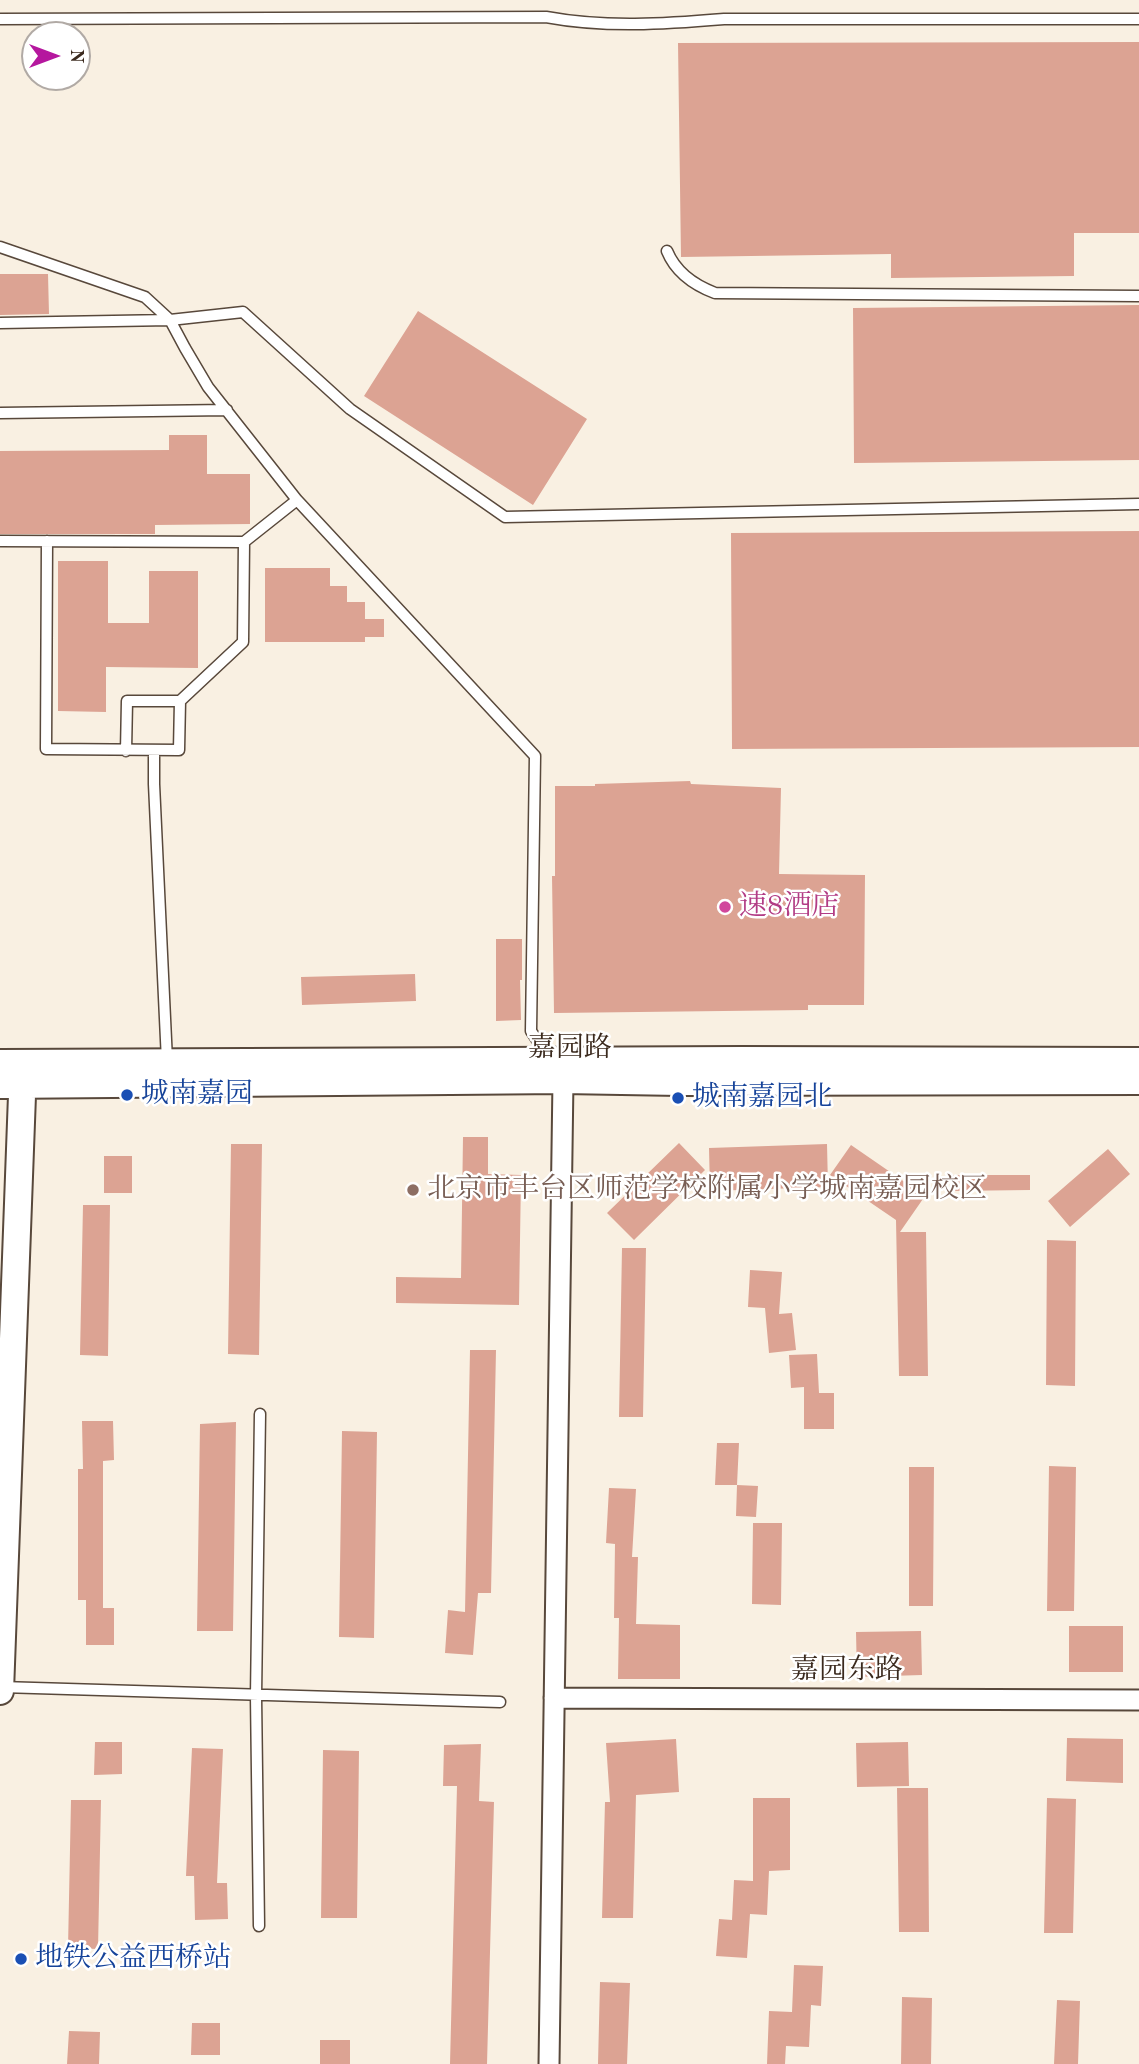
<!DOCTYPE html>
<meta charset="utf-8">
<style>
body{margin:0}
#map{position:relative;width:1139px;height:2064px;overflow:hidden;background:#f9f0e2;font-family:"Old Standard TT",serif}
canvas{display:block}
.north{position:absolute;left:21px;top:21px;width:70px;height:70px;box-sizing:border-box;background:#fff;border:2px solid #b1aaa5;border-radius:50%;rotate:90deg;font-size:19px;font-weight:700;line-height:28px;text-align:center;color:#3b2a1e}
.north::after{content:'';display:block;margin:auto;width:24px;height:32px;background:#b5179e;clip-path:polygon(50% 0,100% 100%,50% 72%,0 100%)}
</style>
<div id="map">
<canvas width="1139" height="2064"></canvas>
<div class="north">N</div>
</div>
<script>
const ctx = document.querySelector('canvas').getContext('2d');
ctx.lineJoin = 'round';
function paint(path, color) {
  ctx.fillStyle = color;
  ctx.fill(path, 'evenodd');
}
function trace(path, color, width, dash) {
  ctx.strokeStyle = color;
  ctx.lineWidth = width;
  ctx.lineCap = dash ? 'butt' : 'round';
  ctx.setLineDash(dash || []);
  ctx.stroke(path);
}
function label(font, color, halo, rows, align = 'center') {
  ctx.font = font + ' "Old Standard TT","Noto Serif SC",serif';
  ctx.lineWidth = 5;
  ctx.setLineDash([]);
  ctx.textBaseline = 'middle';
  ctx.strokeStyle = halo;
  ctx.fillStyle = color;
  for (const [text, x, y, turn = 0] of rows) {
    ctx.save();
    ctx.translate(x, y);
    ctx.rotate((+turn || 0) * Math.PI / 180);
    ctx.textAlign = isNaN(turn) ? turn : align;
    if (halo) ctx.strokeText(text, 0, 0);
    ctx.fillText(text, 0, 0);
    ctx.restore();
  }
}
paint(new Path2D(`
 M1139,42V233H1074V276L891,278V254L681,257L678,43Z
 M0,274H48L49,314L0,315Z
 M1139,305V460L854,463L853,308Z
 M418,311L587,419L533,505L364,396Z
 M169,435H207V474H250V524L155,525V534H0V451L169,450Z
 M1139,531V747L732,749L731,533Z
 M58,561H108V623H149V571H198V668L106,667V712L58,711Z
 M265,568H330V586H347V602H365V619H384V637H365V642H265Z
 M690,781L691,784L781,788L779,874L865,875L864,1005H808V1010L554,1013L552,876H555V786H595V784Z
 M496,939H522V980H520L521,1020L496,1021Z
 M415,974L416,1001L302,1005L301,977Z
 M463,1137H488V1174L521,1175L519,1305L396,1303V1277L461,1278Z
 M679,1143L705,1170L634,1240L607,1213Z
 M231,1144H262L259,1355L228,1354Z
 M827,1144L828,1187L710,1191L709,1148Z
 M851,1145L925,1196L900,1232H926L928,1376H899L896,1220L830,1175Z
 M1108,1149L1130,1174L1070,1227L1048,1201Z
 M104,1156H132V1193H104Z
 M951,1175H1030V1190L951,1191Z
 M83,1205H110L108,1356L80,1355Z
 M1047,1240L1076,1241L1075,1386L1046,1385Z
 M622,1248H646L643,1417H619Z
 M750,1270L782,1272L779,1314L792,1313L796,1350L769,1353L765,1308L748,1307Z
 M470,1350H496L491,1593H478L473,1655L445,1653L448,1610L465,1612Z
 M817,1354L819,1393H834V1429H804V1387L791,1388L789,1355Z
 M82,1421H113L114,1460L103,1461V1608H114V1645H86V1600H78V1469H83Z
 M236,1422L233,1631H197L200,1424Z
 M342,1431L377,1432L374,1638L339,1637Z
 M717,1443H739L737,1485H715Z
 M1049,1466L1076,1467L1074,1611H1047Z
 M909,1467H934L933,1606H909Z
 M737,1485L758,1486L756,1517L736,1516Z
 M609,1488L636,1489L632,1557H638L636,1624L680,1625V1679H618L619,1618H614L615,1544L606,1543Z
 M753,1523H782L781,1605L752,1604Z
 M1069,1626H1123V1672H1069Z
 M921,1631L922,1675L857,1677L856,1632Z
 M1067,1738L1123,1739V1783L1066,1781Z
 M676,1739L679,1792L636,1795L633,1918H602L605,1802H610L606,1743Z
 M95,1742H122V1774L94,1775Z
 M908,1742L909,1786L857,1787L856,1743Z
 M481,1744L479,1801L494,1802L487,2064H450L457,1786H443L444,1745Z
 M192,1748L223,1749L217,1883H227L228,1919L195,1920L194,1876H186Z
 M323,1750L359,1751L357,1918H321Z
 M897,1788H928L929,1932H899Z
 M753,1798H790V1870L769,1871L767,1915L750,1914L747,1958L716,1956L719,1919L732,1920L734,1880L753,1881Z
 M1047,1798L1076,1799L1073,1933H1044Z
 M71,1800H101L98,1949L68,1948Z
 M794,1965L823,1966L821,2006L811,2005L809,2047L786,2046L785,2064H767L769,2011L792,2012Z
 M600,1982L630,1983L627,2064H598Z
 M902,1997L932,1998L931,2064H901Z
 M1057,2000L1080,2001L1078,2064H1054Z
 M192,2023H220V2055H191Z
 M69,2031L100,2032L99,2064H67Z
 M320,2040H350V2064H320Z`), '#dca393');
const lane = new Path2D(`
 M0,19L546,17C605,28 665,24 724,19H1139
 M0,247L145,297L170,320L185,348L208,387L297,500L535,756L531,1031L548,1057
 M667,251C676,273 694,285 715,293L1139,296
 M0,323L170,320L243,312L350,409L505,517L1139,504
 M0,413L227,410
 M0,541L244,542
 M47,541L46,749L179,750L180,701
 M154,750V784L167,1061
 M126,751L127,701H180L243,642L244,542L297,500
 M1,1687L500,1702
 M259,1926L256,1696L260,1414`);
const street = new Path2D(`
 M554,1698L1139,1700
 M549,2064L563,1080`);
const secondary = new Path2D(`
 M0,1063L742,1060L1139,1061
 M0,1085L563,1080L680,1082L1139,1081
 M0,1691L23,1068`);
trace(lane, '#58483b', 13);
trace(street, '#58483b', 23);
trace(secondary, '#58483b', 30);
trace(lane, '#fff', 10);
trace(street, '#fff', 19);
trace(secondary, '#fff', 26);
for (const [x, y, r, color] of [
 [725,907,7,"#d1479c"],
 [127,1095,7,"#1a4fb4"],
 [678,1098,7,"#1a4fb4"],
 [413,1190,7,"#8d6e63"],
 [21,1959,7,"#1a4fb4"]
]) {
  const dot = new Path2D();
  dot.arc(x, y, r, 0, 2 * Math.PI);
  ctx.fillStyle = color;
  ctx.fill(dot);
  trace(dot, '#fff', 2.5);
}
label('28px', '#b23c85', '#fff', [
 ["速8酒店",739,907]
], 'left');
label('28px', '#3b2a1e', '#fff', [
 ["嘉园路",570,1049],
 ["嘉园东路",847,1671]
]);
label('28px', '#164399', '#fff', [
 ["城南嘉园",141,1095],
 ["城南嘉园北",692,1098],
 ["地铁公益西桥站",35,1959]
], 'left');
label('28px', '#785e54', '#fff', [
 ["北京市丰台区师范学校附属小学城南嘉园校区",427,1190]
], 'left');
</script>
